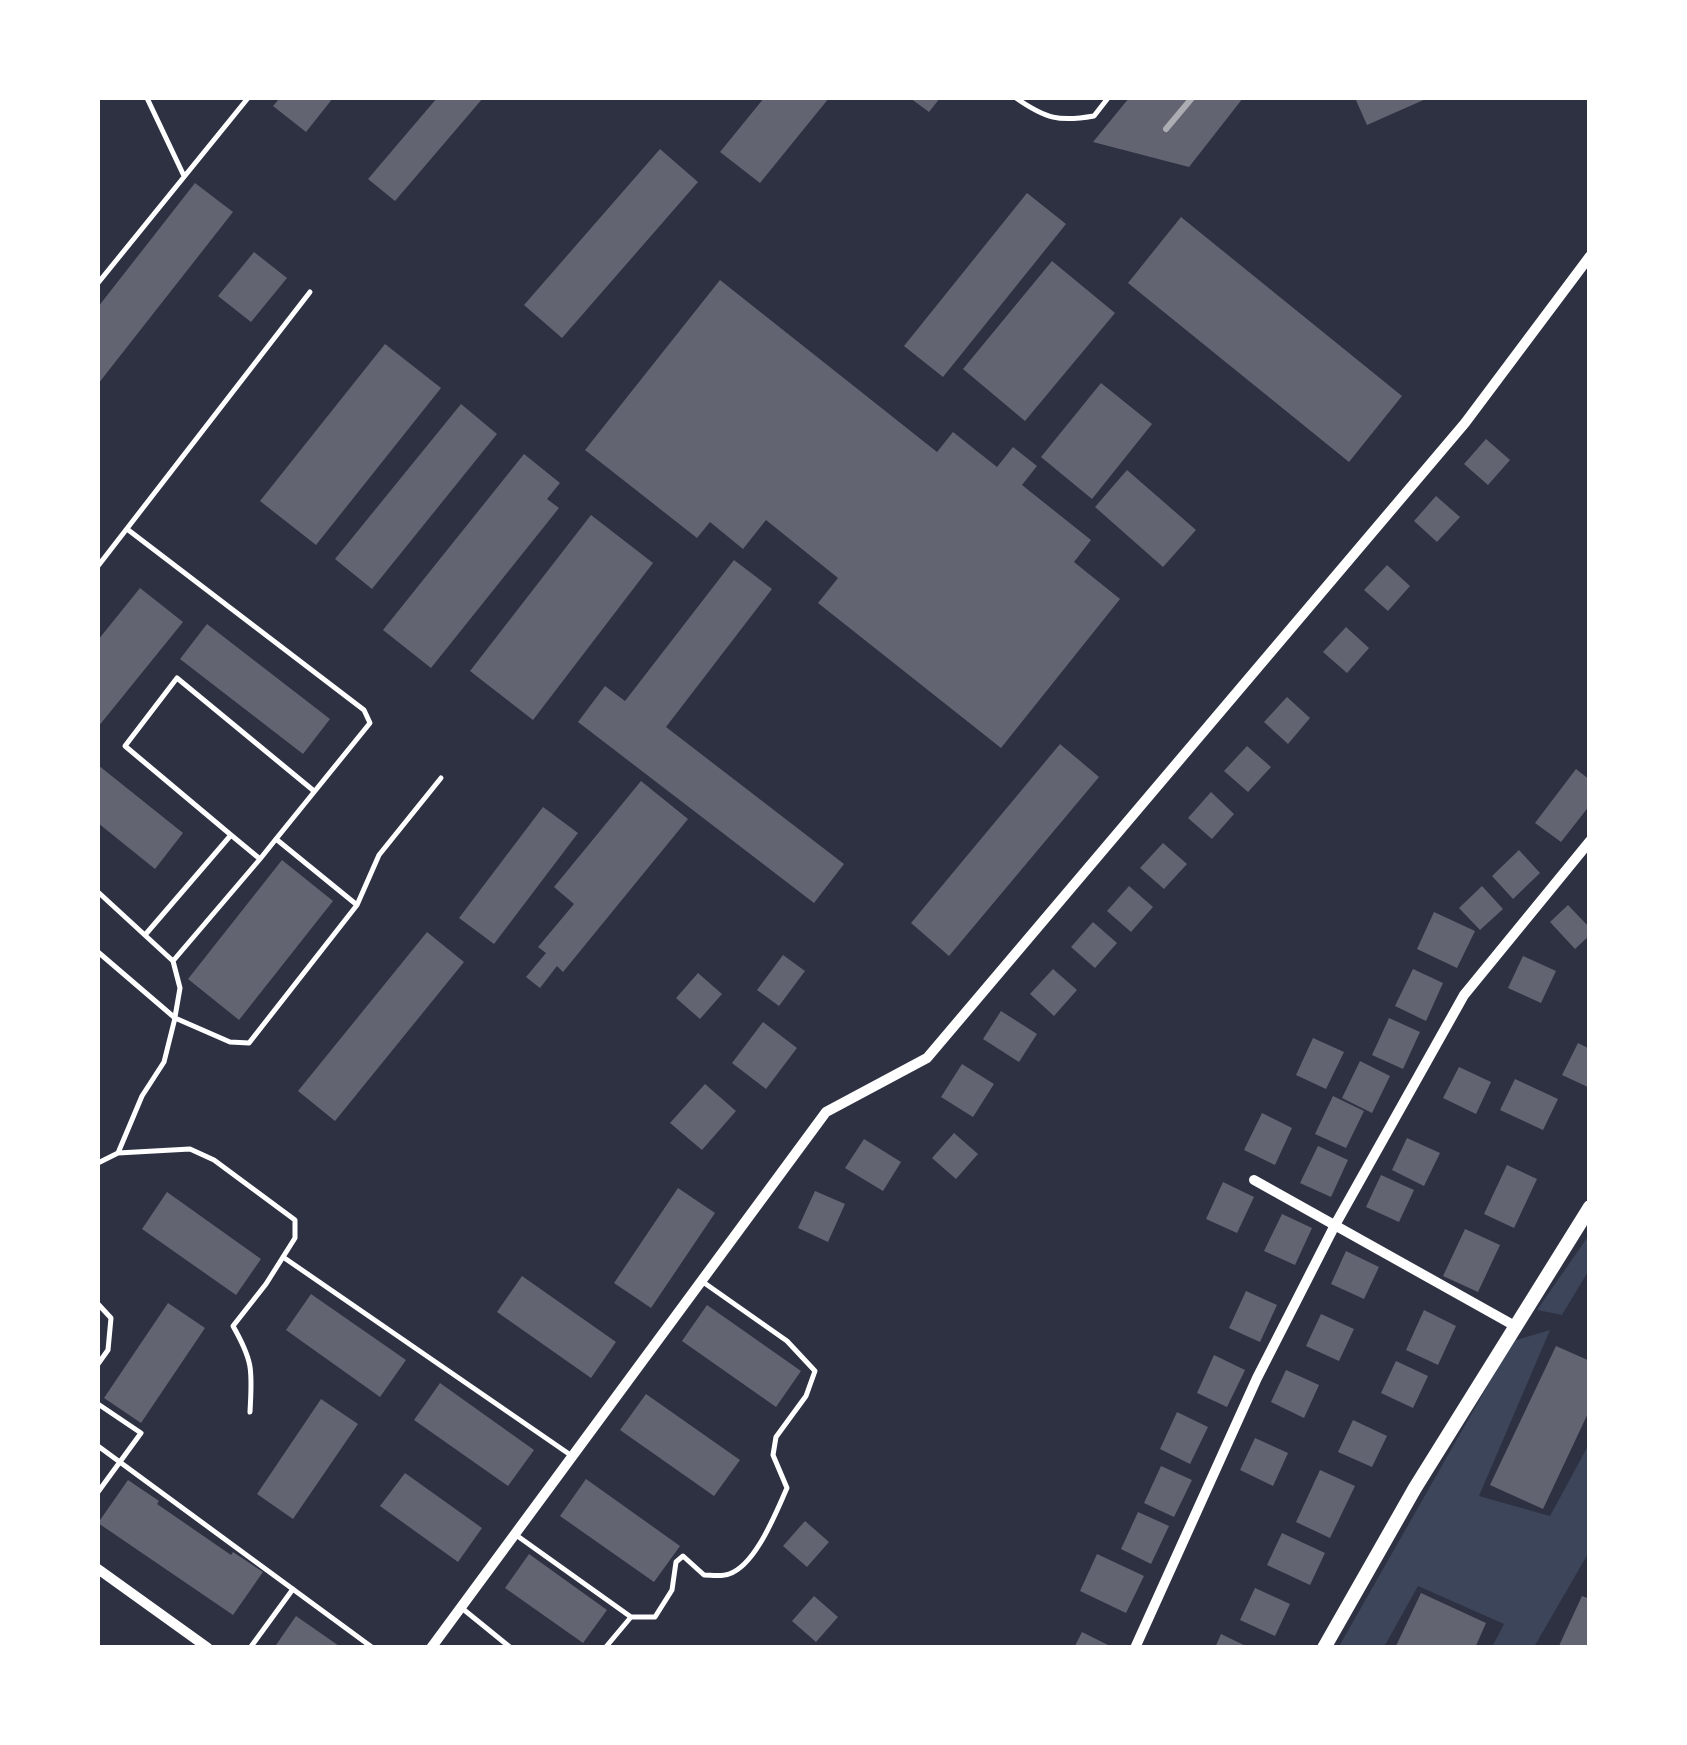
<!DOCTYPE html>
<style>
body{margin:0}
#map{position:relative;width:1687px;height:1745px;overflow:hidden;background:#2d3142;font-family:Mulish,sans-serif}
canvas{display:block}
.frame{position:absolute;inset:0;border:100px solid #fff;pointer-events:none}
</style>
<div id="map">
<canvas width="1687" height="1745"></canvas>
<div class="frame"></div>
</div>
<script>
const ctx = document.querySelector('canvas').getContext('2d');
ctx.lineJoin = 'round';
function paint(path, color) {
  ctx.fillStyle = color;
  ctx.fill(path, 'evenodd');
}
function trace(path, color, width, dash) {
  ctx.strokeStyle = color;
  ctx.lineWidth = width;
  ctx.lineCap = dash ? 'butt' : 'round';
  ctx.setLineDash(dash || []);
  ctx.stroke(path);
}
paint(new Path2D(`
 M1589,1235V1270L1562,1315L1537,1310Z
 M1550,1330L1479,1496L1550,1516L1589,1444V1552L1534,1647H1492L1504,1624L1418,1586L1384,1647L1338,1648L1513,1341Z`), '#3c4559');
paint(new Path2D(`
 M280,98H333L306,132L273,106Z
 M437,98H483L395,201L368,179Z
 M764,98H829L760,183L720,152Z
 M910,98H940L929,112Z
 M1129,98H1243L1189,167L1093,142Z
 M1355,98H1428L1367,125Z
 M660,149L698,182L562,338L524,305Z
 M195,183L233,212L98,384V307Z
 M1027,193L1066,224L943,377L904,346Z
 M1181,217L1402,396L1349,462L1128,283Z
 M254,252L287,278L251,322L218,296Z
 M1052,261L1115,313L1025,421L963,369Z
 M720,280L937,452L953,432L997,467L1013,447L1037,466L1022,485L1091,540L1074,562L1120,599L1001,748L818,603L838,578L766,520L743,549L710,522L697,538L585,450Z
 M385,344L441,388L316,545L260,501Z
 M1101,383L1152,424L1092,499L1041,457Z
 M461,404L497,434L372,589L335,559Z
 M1486,439L1510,460L1488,485L1464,464Z
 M524,454L560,483L547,499L559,508L431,668L383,630Z
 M1127,470L1196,530L1163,567L1095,507Z
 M1436,496L1460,517L1437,542L1414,521Z
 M591,515L653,563L533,720L470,671Z
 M734,560L772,589L666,727L844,864L814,903L578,722L605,686L625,701Z
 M1387,565L1410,586L1388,611L1364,590Z
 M140,588L183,622L98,727V640Z
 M207,624L330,719L303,754L180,659Z
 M1346,627L1369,648L1347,673L1323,652Z
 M1287,697L1310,718L1288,744L1264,722Z
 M1060,744L1099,777L949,956L911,923Z
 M1247,746L1271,767L1248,792L1224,771Z
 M98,765L183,833L155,869L98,823Z
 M1576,769L1590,780V805L1561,842L1535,823Z
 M641,781L688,819L563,972L557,966L540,988L526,977L546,953L538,947L574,904L554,887Z
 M1211,792L1234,814L1212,839L1188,818Z
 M543,807L578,833L494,944L459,918Z
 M1163,843L1187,864L1164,889L1140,868Z
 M1519,850L1540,873L1513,899L1492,876Z
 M282,860L333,901L239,1020L188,979Z
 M1129,886L1153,907L1131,932L1107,911Z
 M1482,886L1503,909L1480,930L1459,908Z
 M1568,905L1590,928V935L1575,949L1550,922Z
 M1434,912L1475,931L1457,968L1417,949Z
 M1093,922L1117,943L1095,968L1071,947Z
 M427,932L464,962L335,1121L298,1091Z
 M783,955L805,971L779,1006L757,990Z
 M1523,956L1556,971L1541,1003L1508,988Z
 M1053,969L1077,990L1054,1016L1030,994Z
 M1413,969L1443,983L1426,1021L1395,1006Z
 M698,973L722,994L700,1019L676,998Z
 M1001,1011L1037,1034L1019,1062L983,1039Z
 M1389,1018L1420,1032L1403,1069L1372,1055Z
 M763,1022L797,1048L766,1089L732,1063Z
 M1313,1038L1344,1052L1326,1089L1296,1075Z
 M1578,1043L1590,1049V1088L1562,1075Z
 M1360,1061L1390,1076L1372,1113L1342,1098Z
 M962,1064L994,1084L973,1117L941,1097Z
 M1459,1067L1491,1082L1476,1114L1443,1098Z
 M1515,1079L1558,1099L1543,1130L1500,1110Z
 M705,1084L736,1111L702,1150L670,1123Z
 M1333,1096L1364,1111L1346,1148L1315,1134Z
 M1262,1113L1292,1128L1275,1165L1244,1150Z
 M954,1133L978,1154L956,1179L932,1158Z
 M1407,1138L1440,1153L1424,1186L1392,1170Z
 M864,1139L901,1162L883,1191L845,1168Z
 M1318,1146L1348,1160L1331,1197L1300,1183Z
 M1507,1165L1537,1179L1514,1228L1484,1214Z
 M1381,1175L1414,1190L1399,1222L1366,1207Z
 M1223,1182L1254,1197L1237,1233L1206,1219Z
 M678,1188L715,1213L651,1308L614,1283Z
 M815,1191L845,1204L828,1242L798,1228Z
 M167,1192L261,1259L236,1295L142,1229Z
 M1282,1214L1312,1228L1295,1265L1264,1251Z
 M1465,1229L1500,1245L1478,1292L1443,1276Z
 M1346,1251L1379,1267L1364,1299L1331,1284Z
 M522,1276L616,1342L591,1378L497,1312Z
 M1246,1291L1277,1305L1260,1342L1229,1328Z
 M311,1294L406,1360L380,1397L286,1330Z
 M168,1303L205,1328L141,1423L104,1398Z
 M707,1305L801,1371L776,1407L682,1341Z
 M1424,1310L1456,1326L1438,1365L1406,1350Z
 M1321,1314L1354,1329L1339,1361L1306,1346Z
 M1556,1346L1590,1361V1409L1543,1509L1490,1485Z
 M1214,1355L1245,1370L1227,1407L1197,1393Z
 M1396,1361L1428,1376L1413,1408L1381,1393Z
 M1286,1370L1319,1385L1304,1418L1271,1402Z
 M440,1383L534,1450L508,1486L414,1420Z
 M646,1394L740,1460L714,1496L620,1430Z
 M321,1399L358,1424L293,1519L257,1494Z
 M1177,1412L1208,1427L1190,1464L1160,1449Z
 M1353,1420L1387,1436L1372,1467L1338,1452Z
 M1255,1438L1288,1453L1273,1486L1240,1470Z
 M1161,1466L1192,1480L1174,1517L1144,1503Z
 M1320,1470L1355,1486L1330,1538L1296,1522Z
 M405,1473L482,1528L458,1562L380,1506Z
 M586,1479L680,1546L654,1582L560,1516Z
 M128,1480L159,1501L157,1504L231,1555L233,1552L263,1572L233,1615L98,1523Z
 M1138,1512L1169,1526L1151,1564L1121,1549Z
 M805,1521L829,1542L807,1567L783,1546Z
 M1282,1533L1325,1553L1310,1585L1267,1565Z
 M529,1554L607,1610L583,1643L505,1588Z
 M1097,1554L1144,1576L1126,1613L1080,1591Z
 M1255,1588L1290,1604L1275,1636L1240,1620Z
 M1421,1593L1486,1623L1475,1648H1395Z
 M814,1596L838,1617L816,1642L792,1621Z
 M1582,1596L1590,1599V1648H1558Z
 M296,1616L342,1648H274Z
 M1082,1632L1114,1648H1074Z
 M1221,1634L1250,1648H1215Z`), '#626471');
trace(new Path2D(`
 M147,98L184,176
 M1016,98C1046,119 1059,122 1094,116L1108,98
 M98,283L248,98
 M127,529L364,710L370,723L276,839
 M98,566L310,292
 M231,835L260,859L276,839L357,905
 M98,892L173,961L260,859
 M145,935L231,835L125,746L177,678L314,791
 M98,952L175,1018
 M173,961L180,988L175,1017
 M118,1153L142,1096L164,1062L175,1018L230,1042L249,1043L357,905L379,855L441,778
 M98,1163L118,1153L190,1149L214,1160L295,1220V1238L266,1284L233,1326C254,1363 252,1371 250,1412
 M283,1257L572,1456
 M98,1304L111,1318L108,1350L98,1364
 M98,1404L141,1433L98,1492
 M98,1446L373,1648
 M516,1535L631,1617L605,1648
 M463,1609L511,1648
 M631,1617H655L672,1590L676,1562L683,1556L704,1575C711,1575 722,1577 729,1574C756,1565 776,1512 787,1488L773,1455L776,1437L806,1396L815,1371L787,1341L703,1282
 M250,1648L293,1589`), '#fff', 5);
trace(new Path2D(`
 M1254,1180L1515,1326
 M98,1569L208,1648
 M431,1648L826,1112L927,1058L1465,423L1590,256
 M1135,1648L1257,1378L1335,1225L1464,995L1590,841`), '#fff', 10);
trace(new Path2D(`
 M1324,1648L1415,1488L1590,1207`), '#fff', 14);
trace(new Path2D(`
 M1166,129L1192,98`), '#abadb3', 6);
</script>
